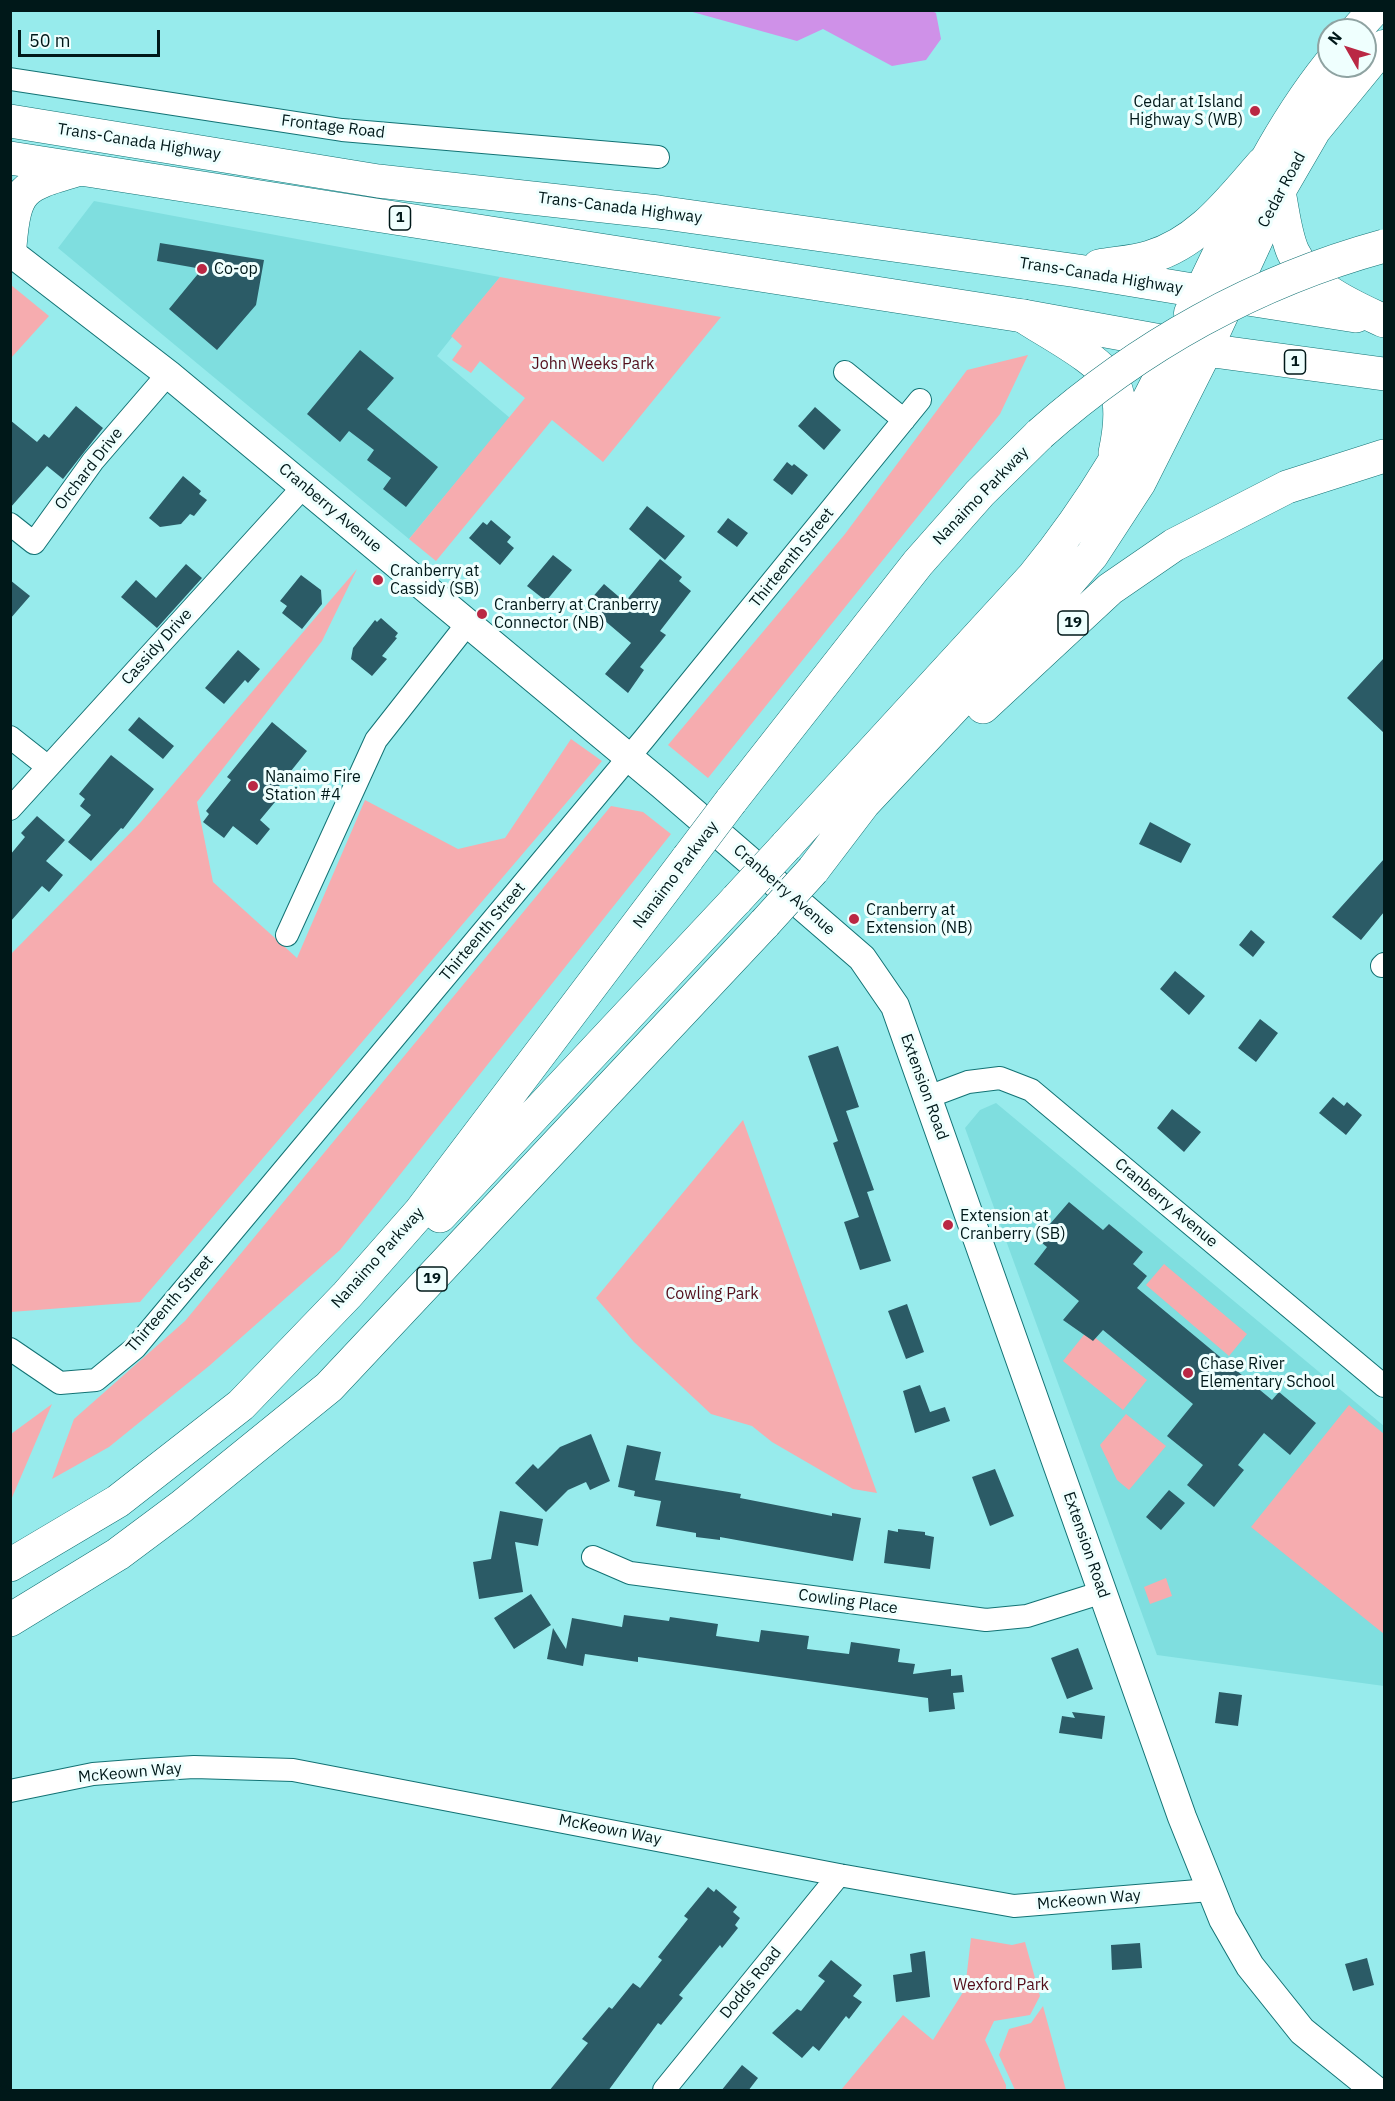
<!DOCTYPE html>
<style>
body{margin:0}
#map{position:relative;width:1395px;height:2101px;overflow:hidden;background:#97ebec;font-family:"IBM Plex Sans",sans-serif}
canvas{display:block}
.frame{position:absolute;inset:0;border:12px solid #001819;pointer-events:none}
.north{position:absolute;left:1317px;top:18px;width:60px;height:60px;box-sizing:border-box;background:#effffe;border:2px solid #8fa3a2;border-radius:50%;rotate:309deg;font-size:16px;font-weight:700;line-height:24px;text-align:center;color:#001819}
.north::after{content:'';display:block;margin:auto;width:21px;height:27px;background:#ba2844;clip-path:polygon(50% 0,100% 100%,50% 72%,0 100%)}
.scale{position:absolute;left:18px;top:30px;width:142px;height:27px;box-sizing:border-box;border:3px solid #001819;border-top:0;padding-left:8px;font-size:18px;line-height:21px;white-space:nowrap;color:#001819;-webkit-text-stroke:4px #effffe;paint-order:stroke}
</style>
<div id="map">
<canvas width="1395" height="2101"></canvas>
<div class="frame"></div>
<div class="north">N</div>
<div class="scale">50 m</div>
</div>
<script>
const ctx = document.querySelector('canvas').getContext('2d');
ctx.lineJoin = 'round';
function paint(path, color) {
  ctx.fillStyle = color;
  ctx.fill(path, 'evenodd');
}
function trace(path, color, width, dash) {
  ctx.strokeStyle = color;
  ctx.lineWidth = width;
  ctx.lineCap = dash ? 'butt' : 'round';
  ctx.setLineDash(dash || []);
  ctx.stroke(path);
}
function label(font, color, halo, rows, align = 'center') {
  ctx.font = font + ' "IBM Plex Sans",sans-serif';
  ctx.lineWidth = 6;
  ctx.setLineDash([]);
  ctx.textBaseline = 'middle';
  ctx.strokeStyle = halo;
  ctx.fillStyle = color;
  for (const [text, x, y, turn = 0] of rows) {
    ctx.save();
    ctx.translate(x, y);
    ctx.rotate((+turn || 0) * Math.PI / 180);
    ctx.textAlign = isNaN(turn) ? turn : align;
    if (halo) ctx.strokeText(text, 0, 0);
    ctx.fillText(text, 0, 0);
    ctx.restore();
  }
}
paint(new Path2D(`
 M94,201L500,277L437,356L510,418L409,539L58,248Z
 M996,1103L1384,1426V1686L1157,1655L965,1128L980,1110Z`), '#7fdedf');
paint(new Path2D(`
 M500,277L721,317L603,462L552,420L436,561L409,539L525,398L480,361L471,373L452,360L462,346L451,336Z
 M11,285L49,316L11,358H10Z
 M1028,355L1000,414L708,778L668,745L845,534L967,370Z
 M357,569L322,641L197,802L213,882L297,958L365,800L458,849L505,838L571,739L602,761L140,1302L11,1312V954L140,823Z
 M611,806L643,812L671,834L340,1250L209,1366L109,1447L52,1479L74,1419L185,1321Z
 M743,1120L877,1493L853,1489L772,1442L752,1426L711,1414L634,1342L596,1298Z
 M1164,1264L1247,1334L1229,1356L1146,1285Z
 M1087,1331L1147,1380L1123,1410L1063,1361Z
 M52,1404L11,1500V1434Z
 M1349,1405L1384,1434V1634L1251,1527Z
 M1126,1414L1166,1446L1129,1490L1117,1480L1100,1445Z
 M1166,1578L1172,1596L1150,1604L1144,1587Z
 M971,1938L1012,1945L1025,1942L1040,1996L1030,2015L994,2021L985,2040L1006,2085V2090H841L903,2015L933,2040L965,1989Z
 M1043,2006L1066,2090H1015L999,2055L1009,2029L1031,2023Z`), '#f6acaf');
paint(new Path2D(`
 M689,11H932L936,13L941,39L926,60L892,66L823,29L797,41Z`), '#cf91e8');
paint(new Path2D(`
 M160,243L264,260L256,305L217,350L169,309L202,269L157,261Z
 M360,350L394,378L367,409L438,467L406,507L383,489L391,478L367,460L374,450L349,431L340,442L307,414Z
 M76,406L103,428L63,479L47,466L10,508V420L37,442L44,434L49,438Z
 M815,407L841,430L824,450L798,426Z
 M787,462L792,466L794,464L808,475L792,495L773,480Z
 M183,476L201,491L199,494L207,500L194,516L190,514L181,524L160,527L149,518Z
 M647,506L685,536L665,560L629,529Z
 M728,518L748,533L737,547L717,532Z
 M491,520L511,537L507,542L514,548L500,565L469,538L483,522L487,525Z
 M553,555L572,570L546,601L527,586Z
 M660,559L682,577L679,581L691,591L660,631L666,635L640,667L644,670L628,693L605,674L631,643L598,615L602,610L590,600L604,584L625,602Z
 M186,564L202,578L157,628L121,597L136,580L156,598Z
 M301,575L321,590L322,604L302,629L282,613L287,606L280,601Z
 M10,580L30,596L10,619Z
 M381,618L398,633L395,637L397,638L382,656L387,659L372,676L351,659L353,648L375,620L377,622Z
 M238,650L260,669L248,683L245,680L224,704L205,688Z
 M1384,658V733L1347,698Z
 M139,717L174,746L163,759L128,730Z
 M272,722L307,751L275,791L280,796L260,820L270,829L257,845L233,826L224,838L203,822L209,814L206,811L231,780L227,777Z
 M111,755L154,789L123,829L121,828L91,861L68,842L91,815L80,806L85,799L79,794Z
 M37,816L65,840L46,861L63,875L49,892L42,886L10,922V855L25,837L21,833Z
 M1150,822L1191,844L1181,863L1139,844Z
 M1384,859V912L1361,940L1332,917Z
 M1251,930L1265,942L1253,957L1239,945Z
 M1175,971L1205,996L1189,1015L1160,989Z
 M1260,1019L1278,1033L1256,1062L1238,1048Z
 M838,1046L859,1107L846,1111L874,1190L867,1192L891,1261L860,1270L844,1222L859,1217L833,1143L838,1141L808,1056Z
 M1333,1097L1344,1106L1347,1102L1362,1115L1346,1135L1319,1113Z
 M1172,1109L1201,1132L1184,1152L1157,1128Z
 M1069,1202L1103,1230L1109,1224L1143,1252L1133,1264L1147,1276L1137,1288L1272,1400L1279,1392L1316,1423L1290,1455L1264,1433L1238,1465L1244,1470L1214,1507L1187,1485L1203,1465L1167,1436L1193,1404L1103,1330L1093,1341L1063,1320L1079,1301L1034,1264L1047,1247L1037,1239Z
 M907,1304L924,1352L906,1359L888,1311Z
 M920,1385L930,1412L945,1407L950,1421L915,1433L903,1391Z
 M591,1434L610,1481L590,1490L586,1482L568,1490L546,1512L515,1483L533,1464L538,1469L560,1447Z
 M627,1445L661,1452L655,1480L741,1494L740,1498L832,1516V1513L861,1518L853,1561L720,1537V1540L696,1537V1533L656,1526L661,1501L634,1496L635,1491L618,1487Z
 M995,1469L1014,1516L990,1526L972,1477Z
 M1169,1490L1185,1503L1161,1530L1146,1517Z
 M500,1511L543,1519L538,1546L515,1542L523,1592L479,1599L473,1562L491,1559Z
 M898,1529L925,1532V1535L934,1537L930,1569L884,1563L888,1530L898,1532Z
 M531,1594L551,1625L514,1649L494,1618Z
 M624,1615L669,1621L670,1617L718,1624L716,1636L759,1642L761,1630L809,1636L807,1649L849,1654L851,1642L900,1649L898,1662L915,1664L913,1674L951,1669V1676L962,1675L964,1692L953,1693L955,1709L929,1712L928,1698L723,1669L638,1657V1662L585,1654L583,1666L547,1659L553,1628L566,1649L572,1618L622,1627Z
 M1078,1648L1093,1689L1067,1699L1051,1658Z
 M1219,1692L1242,1695L1238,1726L1215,1723Z
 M1072,1712L1105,1716L1102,1739L1059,1733L1062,1716L1075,1718Z
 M708,1887L714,1892L716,1889L737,1907L733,1912L740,1918L735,1925L738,1928L722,1948L720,1945L679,1995L683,1998L661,2025L658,2023L608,2091H549L588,2043L582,2039L609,2007L612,2009L633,1983L640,1988L662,1960L658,1957L688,1919L684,1916Z
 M1140,1943L1142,1968L1112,1970L1111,1945Z
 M925,1951L930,1997L896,2002L893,1975L912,1972L910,1954Z
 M1367,1958L1374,1985L1353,1991L1345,1964Z
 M831,1960L862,1985L853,1996L862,2002L849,2019L846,2016L819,2051L813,2046L802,2058L772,2033L797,2009L801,2011L825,1981L818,1976Z
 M742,2065L758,2078L748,2091H721Z`), '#2b5b66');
const minor = new Path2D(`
 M10,79L342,130L658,157
 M845,372L904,420
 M10,524L34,543L93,461L168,374
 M10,737L48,767
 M10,809L304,486
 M287,935L376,740L468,623
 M1382,966L1384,964
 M928,1097L968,1082L1000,1078L1031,1090L1384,1386
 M10,1349L60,1383L96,1380L135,1348L644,739L920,400
 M593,1557L630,1573L986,1620L1027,1616L1103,1592
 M10,1791L93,1774L145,1770L194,1767L293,1770L839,1875L1014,1906L1210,1890
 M664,2090L839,1875`);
const tertiary = new Path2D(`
 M10,252L168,374L662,785L862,958L895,1006L1182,1817L1223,1919L1250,1966L1302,2031L1375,2090`);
const secondary = new Path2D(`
 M1356,30L1374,10
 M1190,313C1232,227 1269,139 1329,64
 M1206,350L1279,192L1315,130L1384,46`);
const trunk = new Path2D(`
 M10,121L378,181L658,212L1078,271L1229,296
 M10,158L1023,316L1183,345
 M10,246C15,188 22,186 77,170
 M1099,266C1116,263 1134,262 1150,257C1200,242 1230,200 1263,163`);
const motorway = new Path2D(`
 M1279,192C1283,211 1285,234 1293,252C1311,289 1348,304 1384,321
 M1229,296L1356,316
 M1023,316C1048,333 1101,359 1114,385C1124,404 1119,434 1115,453
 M983,707L1110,589L1174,545L1287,487L1384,456
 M731,801L918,563L980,493L1040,434
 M786,846L1033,577C1093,504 1136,430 1176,344
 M813,870L864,803L1038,618L1092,555L1139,483L1206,350L1384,374
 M440,1216L737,899
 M10,1565L118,1501L241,1405L347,1295L420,1212L688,858
 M10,1620L118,1554L181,1507L329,1387L765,923`);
trace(minor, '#127274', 24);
trace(tertiary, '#127274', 30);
trace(secondary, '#127274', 33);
trace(trunk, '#127274', 34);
trace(motorway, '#127274', 34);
trace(minor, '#fff', 22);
trace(tertiary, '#fff', 28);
trace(secondary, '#fff', 32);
trace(trunk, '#fff', 33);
trace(motorway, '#fff', 33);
const motorwayBridge = new Path2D(`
 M1040,434C1139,346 1256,281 1384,246
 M688,858L731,801
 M737,899L786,846
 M765,923L813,870`);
trace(motorwayBridge, '#127274', 34, []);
trace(motorwayBridge, '#fff', 33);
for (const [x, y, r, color] of [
 [1255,111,6,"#ba2844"],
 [202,269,6,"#ba2844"],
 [378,580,6,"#ba2844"],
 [482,614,6,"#ba2844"],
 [253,786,6,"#ba2844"],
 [854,919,6,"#ba2844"],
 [948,1225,6,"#ba2844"],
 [1188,1373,6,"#ba2844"]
]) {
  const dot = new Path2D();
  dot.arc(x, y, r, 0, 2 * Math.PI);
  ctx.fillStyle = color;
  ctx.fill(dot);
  trace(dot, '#effffe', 2);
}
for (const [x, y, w] of [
 [400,218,21],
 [1295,362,21],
 [1073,623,30],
 [432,1279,30]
]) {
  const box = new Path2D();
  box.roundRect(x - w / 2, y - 12, w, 24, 4.5);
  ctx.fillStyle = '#effffe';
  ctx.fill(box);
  trace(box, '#001819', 1.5);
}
label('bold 15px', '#001819', null, [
 ["1",400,218],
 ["1",1295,362],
 ["19",1073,623],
 ["19",432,1279]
]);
label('16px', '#001819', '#effffe', [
 ["Cedar at Island",1243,102,"right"],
 ["Highway S (WB)",1243,120,"right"],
 ["Co-op",214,269],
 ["Cranberry at",390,571],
 ["Cassidy (SB)",390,589],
 ["Cranberry at Cranberry",494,605],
 ["Connector (NB)",494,623],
 ["Nanaimo Fire",265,777],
 ["Station #4",265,795],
 ["Cranberry at",866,910],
 ["Extension (NB)",866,928],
 ["Extension at",960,1216],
 ["Cranberry (SB)",960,1234],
 ["Chase River",1200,1364],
 ["Elementary School",1200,1382]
], 'left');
label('16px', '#001819', '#effffe', [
 ["Frontage Road",333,127,7],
 ["Trans-Canada Highway",139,142,9],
 ["Cedar Road",1282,190,-62],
 ["Trans-Canada Highway",620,208,7],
 ["Trans-Canada Highway",1101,276,9],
 ["Orchard Drive",89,469,-52],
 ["Nanaimo Parkway",981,496,-46],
 ["Cranberry Avenue",330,508,40],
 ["Thirteenth Street",792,558,-51],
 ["Cassidy Drive",157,647,-48],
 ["Nanaimo Parkway",676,875,-53],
 ["Cranberry Avenue",784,890,41],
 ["Thirteenth Street",483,932,-50],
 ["Extension Road",924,1087,70],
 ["Cranberry Avenue",1166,1203,40],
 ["Nanaimo Parkway",378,1258,-48],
 ["Thirteenth Street",170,1304,-49],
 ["Extension Road",1086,1545,71],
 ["Cowling Place",848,1602,8],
 ["McKeown Way",130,1773,-5],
 ["McKeown Way",610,1830,11],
 ["McKeown Way",1089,1900,-5],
 ["Dodds Road",751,1983,-51]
]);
label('16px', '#530e1b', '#effffe', [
 ["John Weeks Park",593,364],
 ["Cowling Park",712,1294],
 ["Wexford Park",1001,1985]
]);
</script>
